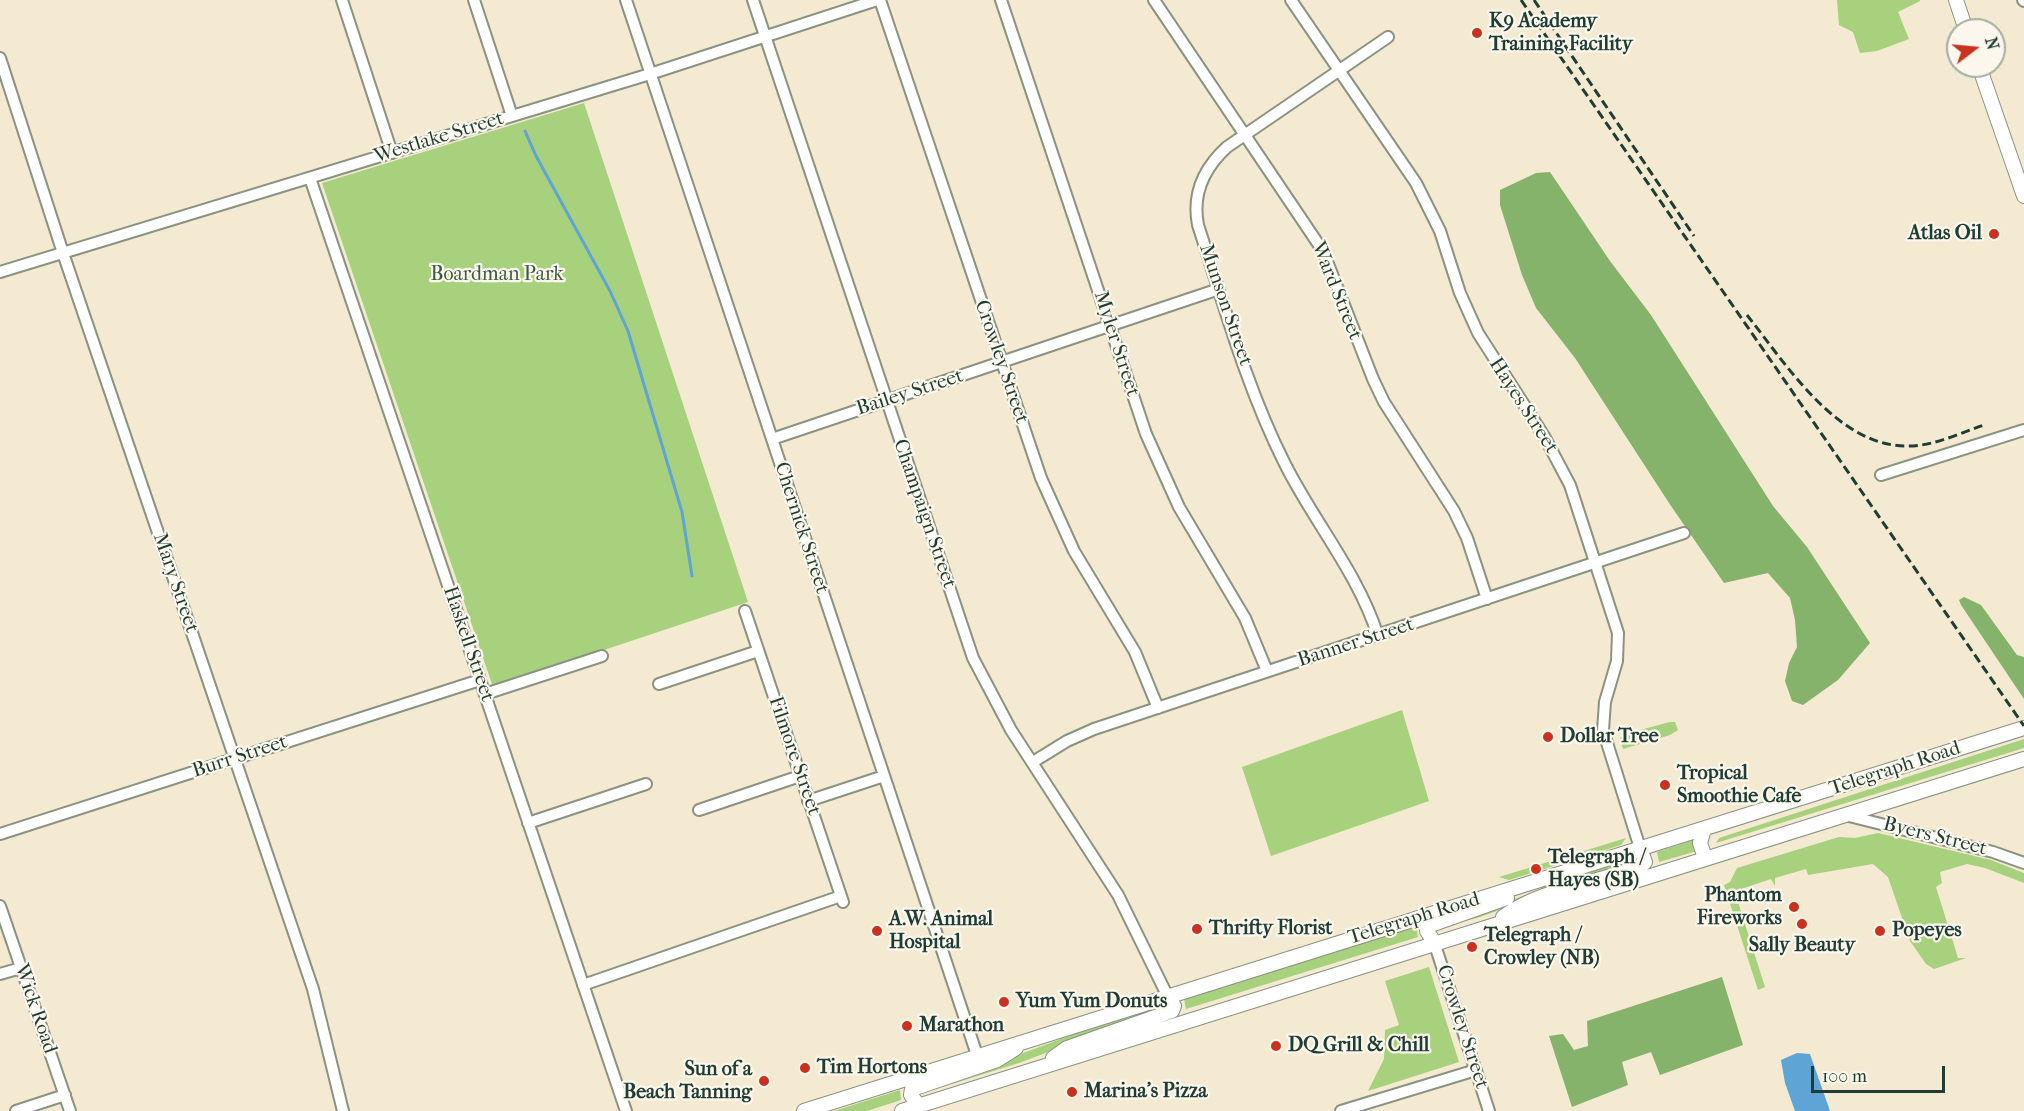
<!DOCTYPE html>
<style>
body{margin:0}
#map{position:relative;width:2024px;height:1111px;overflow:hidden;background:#f4e9d1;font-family:"IM FELL French Canon",serif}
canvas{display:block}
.north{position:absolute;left:1946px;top:18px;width:60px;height:60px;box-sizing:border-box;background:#fbf7ec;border:2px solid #a3ada2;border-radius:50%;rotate:74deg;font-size:16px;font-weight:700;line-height:24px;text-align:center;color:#1f3d34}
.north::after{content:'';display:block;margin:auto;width:21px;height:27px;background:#c8321e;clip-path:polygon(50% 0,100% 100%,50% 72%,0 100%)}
.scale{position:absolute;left:1811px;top:1066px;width:134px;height:27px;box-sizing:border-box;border:3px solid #1f3d34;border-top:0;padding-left:8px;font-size:18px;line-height:21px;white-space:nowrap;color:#1f3d34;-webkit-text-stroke:4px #fbf7ec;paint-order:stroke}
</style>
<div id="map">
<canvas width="2024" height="1111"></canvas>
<div class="north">N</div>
<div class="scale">100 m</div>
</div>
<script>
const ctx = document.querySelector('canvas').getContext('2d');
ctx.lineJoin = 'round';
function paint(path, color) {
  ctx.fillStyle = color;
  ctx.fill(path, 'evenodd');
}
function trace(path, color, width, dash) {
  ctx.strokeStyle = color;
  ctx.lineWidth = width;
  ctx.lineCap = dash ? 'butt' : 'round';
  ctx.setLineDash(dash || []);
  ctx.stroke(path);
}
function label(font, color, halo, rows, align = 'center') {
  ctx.font = font + ' "IM FELL French Canon",serif';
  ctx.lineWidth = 4.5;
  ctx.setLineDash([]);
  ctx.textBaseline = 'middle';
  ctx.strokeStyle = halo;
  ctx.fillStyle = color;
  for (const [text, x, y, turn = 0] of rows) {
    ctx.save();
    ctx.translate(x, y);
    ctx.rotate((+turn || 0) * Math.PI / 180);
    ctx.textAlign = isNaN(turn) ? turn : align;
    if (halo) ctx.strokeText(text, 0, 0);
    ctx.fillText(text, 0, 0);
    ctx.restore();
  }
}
paint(new Path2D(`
 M1837,0H1920V1L1898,12L1909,39L1877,51L1860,53L1853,32L1839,25Z
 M584,103L748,602L493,687L322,183Z
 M1402,710L1429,801L1271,856L1242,767Z
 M1670,722H1675L1678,730L1670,735L1623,749L1620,738L1625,734Z
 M2024,739V748L1716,843L1719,838Z
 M1878,833L1991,860L2024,873V883L1985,868L1967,864L1940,872L1942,883L1936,887L1958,958H1966L1934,969L1926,964L1910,941L1888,877L1873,864L1808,875L1806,869L1775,878V886L1771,879L1741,889L1742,895L1738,902L1765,987L1758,990L1724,885L1730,882L1737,868L1839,837L1855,838Z
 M1626,838L1621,845L1509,880L1499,877Z
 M1694,840L1697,851L1659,862L1657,852Z
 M1632,859L1636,861L1480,917L1439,928L1559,882Z
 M1416,926L1418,937L1186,1009L1184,999Z
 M1429,967L1459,1062L1368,1091L1384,1059L1385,1030L1399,1025L1385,981Z
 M1163,1006L1164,1008L1019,1063L923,1093L922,1091L1074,1034Z
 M900,1090L901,1100L867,1111H834Z`), '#a7d17d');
paint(new Path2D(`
 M1550,172L1610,261L1651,315L1773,506L1807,547L1870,643L1838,680L1803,705L1792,701L1785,681L1789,663L1797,647L1795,620L1790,598L1768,573L1724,583L1669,503L1575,358L1536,308L1522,275L1500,205V190L1536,173Z
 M1964,597L1981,605L2017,655L2024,657V699L1961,605L1959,600Z
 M1722,977L1743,1045L1660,1075L1651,1052L1622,1062L1628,1085L1572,1107L1549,1036L1563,1034L1574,1050L1588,1046L1587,1021Z`), '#85b36c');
paint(new Path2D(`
 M1797,1053L1810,1054L1830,1111H1795L1785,1083L1781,1060Z`), '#5ea4d4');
trace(new Path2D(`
 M525,131L536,156L610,291L628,331L682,512L692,576`), '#5ea4d4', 3);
const minor = new Path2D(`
 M342,0L392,153
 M474,0L512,116
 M626,0L977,1055
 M753,0L973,658L1011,730L1118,895L1167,995
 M880,0L1041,478L1074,551L1135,652L1158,708
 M1001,0L1146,434L1179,507L1245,618L1267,671
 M1154,0L1323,251L1373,379L1384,402L1454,511L1467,538L1487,599
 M1291,0L1416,183L1440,231L1460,293L1478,333L1544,436L1570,485L1618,633L1617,661L1605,702L1603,730L1640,848
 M2023,0L2024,1
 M0,58L63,253L313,989L343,1111
 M310,178L626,1111
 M0,272L650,74L877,0
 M772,439L1219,289
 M1881,475L2024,430
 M745,611L843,902
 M1378,636C1358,573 1314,522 1285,464C1247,389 1224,305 1198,225C1192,194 1204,168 1227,147L1388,37
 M659,684L758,651
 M485,694L602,656
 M1033,762L1067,741L1094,729L1684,533
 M808,801L884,776
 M699,810L800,776
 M1845,815L1993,852L2024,863
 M528,823L646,784
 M0,834L480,680
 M0,906L70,1111
 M1434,942L1489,1111
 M0,974L21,968
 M583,985L841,896
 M16,1111L65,1095
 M1341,1111L1476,1070`);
const major = new Path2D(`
 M1956,0L1966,30
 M1979,66L2024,196
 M1704,829L1700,843L1705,858
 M1503,917C1543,888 1596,884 1641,866L1645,862L1640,848
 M1434,942L1427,931L1428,926L1507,898
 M1053,1058L1067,1048L1172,1011L1174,1006L1167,995
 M918,1105L911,1095L912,1089L997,1060L1016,1048
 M804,1111L2024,728
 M902,1111L2024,759`);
trace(minor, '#8a9382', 14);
trace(major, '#8a9382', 16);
trace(minor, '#fff', 10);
trace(major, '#fff', 14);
trace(new Path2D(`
 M1521,0L2024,726
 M1534,0L1694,236
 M1747,315C1786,364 1838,448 1909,446C1934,446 1960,433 1984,425`), '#1f3d34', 3, [9, 4.5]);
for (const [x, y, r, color] of [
 [1477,33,6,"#c8321e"],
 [1994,234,6,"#c8321e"],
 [1548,737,6,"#c8321e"],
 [1665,785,6,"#c8321e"],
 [1536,869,6,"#c8321e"],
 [1794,907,6,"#c8321e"],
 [1802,924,6,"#c8321e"],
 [1197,929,6,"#c8321e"],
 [877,931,6,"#c8321e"],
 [1880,931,6,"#c8321e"],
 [1472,947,6,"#c8321e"],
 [1004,1002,6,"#c8321e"],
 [907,1026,6,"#c8321e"],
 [1276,1046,6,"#c8321e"],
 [805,1068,6,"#c8321e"],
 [764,1081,6,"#c8321e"],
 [1072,1092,6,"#c8321e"]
]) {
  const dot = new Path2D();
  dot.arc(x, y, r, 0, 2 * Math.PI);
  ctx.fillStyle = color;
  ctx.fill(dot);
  trace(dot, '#fbf7ec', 2);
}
label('bold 20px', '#1f3d34', '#fbf7ec', [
 ["K9 Academy",1489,22],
 ["Training Facility",1489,45],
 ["Atlas Oil",1982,234,"right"],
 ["Dollar Tree",1560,737],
 ["Tropical",1677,774],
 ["Smoothie Cafe",1677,797],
 ["Telegraph /",1548,858],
 ["Hayes (SB)",1548,881],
 ["Phantom",1782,896,"right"],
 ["Fireworks",1782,919,"right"],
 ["A.W. Animal",889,920],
 ["Hospital",889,943],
 ["Thrifty Florist",1209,929],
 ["Popeyes",1892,931],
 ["Telegraph /",1484,936],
 ["Crowley (NB)",1484,959],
 ["Sally Beauty",1802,946,"center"],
 ["Yum Yum Donuts",1016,1002],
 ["Marathon",919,1026],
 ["DQ Grill & Chill",1288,1046],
 ["Tim Hortons",817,1068],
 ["Sun of a",752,1070,"right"],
 ["Beach Tanning",752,1093,"right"],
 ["Marina's Pizza",1084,1092]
], 'left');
label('20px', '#1f3d34', '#fbf7ec', [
 ["Westlake Street",439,138,-17],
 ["Ward Street",1336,291,68],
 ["Munson Street",1225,305,71],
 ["Myler Street",1116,344,72],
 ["Crowley Street",1001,362,71],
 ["Bailey Street",910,393,-18],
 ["Hayes Street",1523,406,57],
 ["Champaign Street",924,514,71],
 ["Chernick Street",801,528,72],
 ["Mary Street",175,583,71],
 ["Banner Street",1356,643,-18],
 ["Haskell Street",468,644,71],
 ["Filmore Street",794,756,71],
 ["Burr Street",240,757,-18],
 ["Telegraph Road",1895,769,-18],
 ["Byers Street",1935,837,14],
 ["Telegraph Road",1414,919,-17],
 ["Wick Road",35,1009,71],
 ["Crowley Street",1462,1027,72]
]);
label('20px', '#3a5b43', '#fbf7ec', [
 ["Boardman Park",497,275]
]);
</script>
